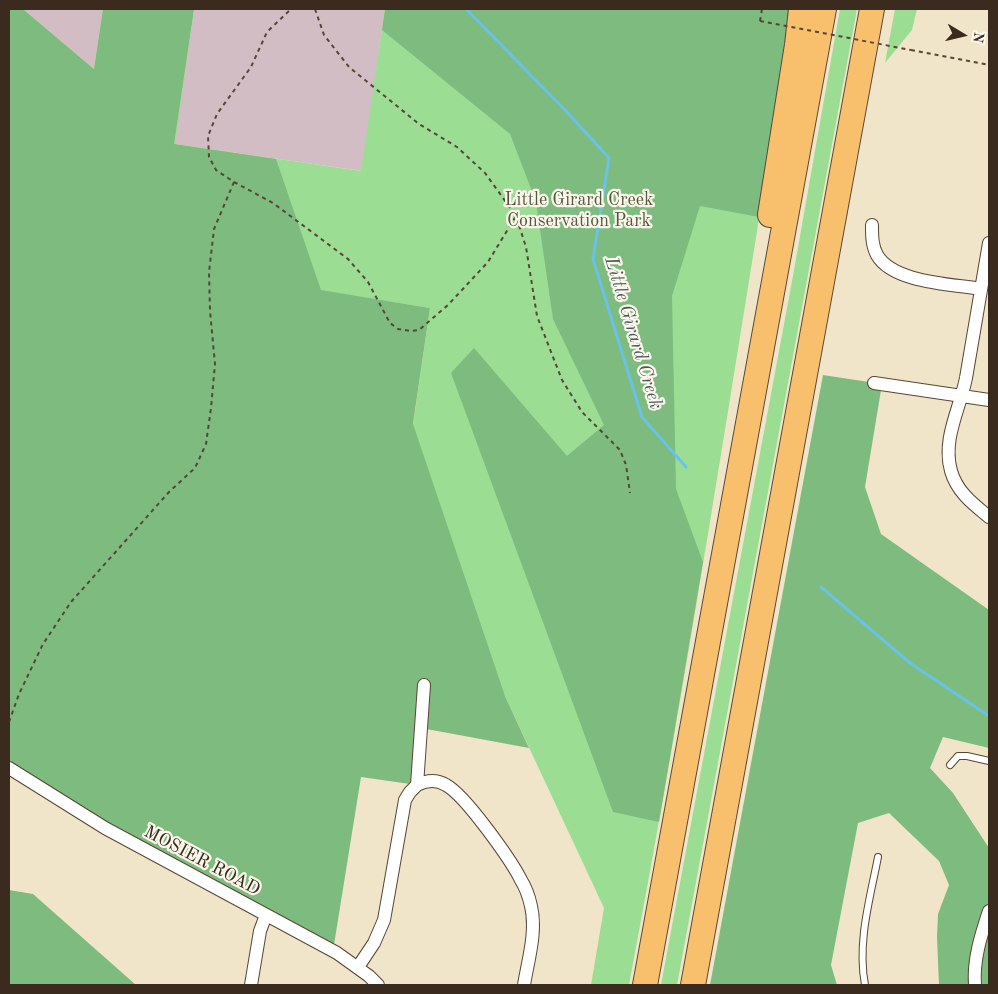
<!DOCTYPE html>
<style>
body{margin:0}
#map{position:relative;width:998px;height:994px;overflow:hidden;background:#f0e5c8;font-family:"Old Standard TT",serif}
canvas{display:block}
.frame{position:absolute;inset:0;border:10px solid #3b2a1e;pointer-events:none}
.north{position:absolute;left:938px;top:10px;width:50px;height:50px;-webkit-text-stroke:4px #fbf7ec;paint-order:stroke;rotate:99deg;font-size:14px;font-weight:700;line-height:20px;text-align:center;color:#3b2a1e}
.north::after{content:'';display:block;margin:auto;width:18px;height:22px;background:#3b2a1e;clip-path:polygon(50% 0,100% 100%,50% 72%,0 100%)}
</style>
<div id="map">
<canvas width="998" height="994"></canvas>
<div class="frame"></div>
<div class="north">N</div>
</div>
<script>
const ctx = document.querySelector('canvas').getContext('2d');
ctx.lineJoin = 'round';
function paint(path, color) {
  ctx.fillStyle = color;
  ctx.fill(path, 'evenodd');
}
function trace(path, color, width, dash) {
  ctx.strokeStyle = color;
  ctx.lineWidth = width;
  ctx.lineCap = dash ? 'butt' : 'round';
  ctx.setLineDash(dash || []);
  ctx.stroke(path);
}
function label(font, color, halo, rows, align = 'center') {
  ctx.font = font + ' "Old Standard TT",serif';
  ctx.lineWidth = 4.5;
  ctx.setLineDash([]);
  ctx.textBaseline = 'middle';
  ctx.strokeStyle = halo;
  ctx.fillStyle = color;
  for (const [text, x, y, turn = 0] of rows) {
    ctx.save();
    ctx.translate(x, y);
    ctx.rotate((+turn || 0) * Math.PI / 180);
    ctx.textAlign = isNaN(turn) ? turn : align;
    if (halo) ctx.strokeText(text, 0, 0);
    ctx.fillText(text, 0, 0);
    ctx.restore();
  }
}
paint(new Path2D(`
 M23,9H103L94,69Z
 M194,9H385L362,171L174,144Z`), '#d2bdc5');
paint(new Path2D(`
 M103,9H194L175,144L361,171L385,9L784,64C734,371 687,679 629,985H591L604,908L505,696L377,674L430,308L67,250Z
 M840,9H857L677,985H661L793,276Z
 M895,9H917L912,30L885,63Z`), '#9cdd94');
paint(new Path2D(`
 M9,9H23L94,69L103,9H194L174,144L276,159L321,290L430,308L413,424L505,696L529,748L421,728L417,785L361,777L333,951L9,768Z
 M385,9H792L759,217L700,206L672,296L676,489L703,562L659,822L613,812L451,373L474,348L567,456L604,425L553,319L536,202L510,134L382,30Z
 M823,375L882,384L865,487L881,534L989,610V748L943,737L930,768L953,793L989,848V985H939L937,937L938,914L949,885L939,861L889,813L858,823L831,965L837,985H710Z
 M9,890L33,894L136,985H9Z`), '#7dbc7e');
trace(new Path2D(`
 M466,9L565,110L609,158L593,259L642,417L686,467
 M821,587L910,663L989,716`), '#6ac2e7', 3);
const lane = new Path2D(`
 M950,765L958,756H967L989,761
 M865,985C857,942 870,899 878,857`);
const street = new Path2D(`
 M872,225C872,236 872,246 877,255C893,283 953,284 981,289
 M989,243C981,288 974,333 966,378C960,409 942,439 951,471C957,492 973,504 989,517
 M874,383L989,400
 M9,768L105,828L337,953L369,976L378,985
 M417,785C427,780 436,779 446,785C465,795 511,860 521,880C526,888 529,897 531,906C537,932 528,960 524,985
 M358,967L374,943L384,920L405,800L410,792L417,785L424,685
 M251,985L260,931L266,915
 M975,985C973,960 981,935 989,911`);
const highway = new Path2D(`
 M770,215L797,45L801,9
 M645,985L824,9
 M693,985L872,9`);
trace(lane, '#564638', 8);
trace(street, '#564638', 14);
trace(highway, '#564638', 26);
trace(new Path2D(`
 M315,9L324,35L349,67L419,124L457,147L485,173L516,216L526,247L537,316L562,380L582,412L620,450L626,465L630,493
 M760,21L762,9
 M911,50L989,65
 M234,182L273,203L348,259L368,282L390,323L398,329L411,331L419,330L448,305L488,262L516,216
 M9,722L19,694L43,644L71,602L169,492L195,468L206,444L211,408L215,364L210,311L209,272L214,229L234,182L216,170L209,157L208,136L217,114L251,67L267,32L291,9`), '#564638', 2, [4, 4]);
trace(lane, '#fff', 6);
trace(street, '#fff', 12);
trace(highway, '#f8bf6c', 24);
trace(new Path2D(`
 M760,21L911,50`), '#564638', 2, [4, 4]);
label('18px', '#53573c', '#fbf7ec', [
 ["Little Girard Creek",579,200],
 ["Conservation Park",579,221]
]);
label('18px', '#3b2a1e', '#fbf7ec', [
 ["MOSIER ROAD",202,861,28]
]);
label('italic 19px', '#49585a', '#fbf7ec', [
 ["Little Girard Creek",633,333,73]
]);
</script>
